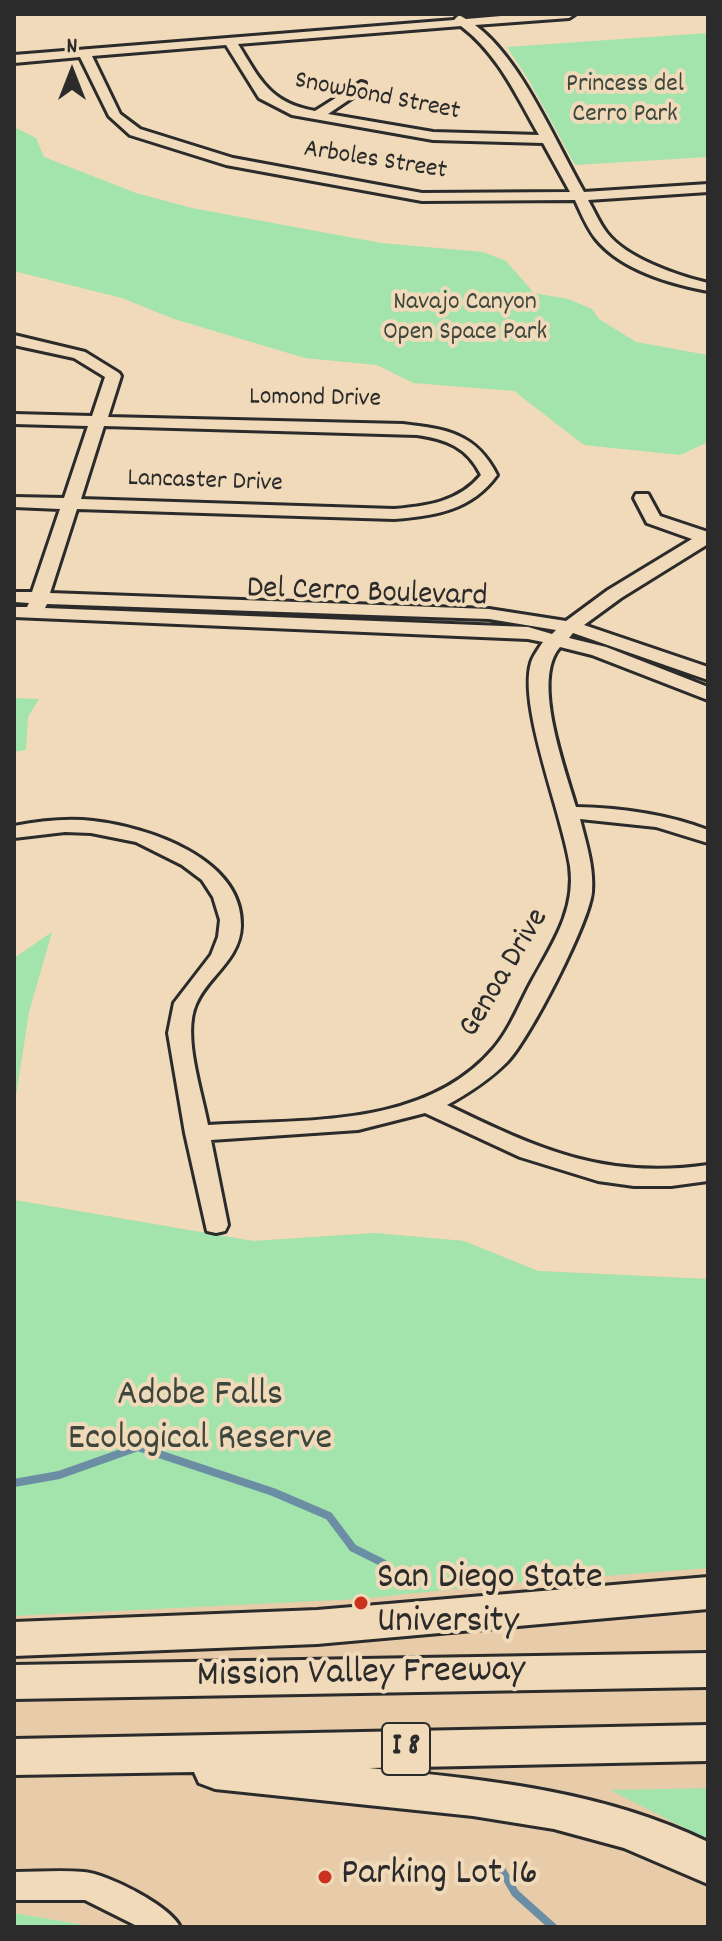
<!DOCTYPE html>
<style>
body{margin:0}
#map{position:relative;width:722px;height:1941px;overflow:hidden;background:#f0dab9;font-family:Dekko,sans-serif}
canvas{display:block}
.frame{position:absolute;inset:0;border:16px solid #2b2b2b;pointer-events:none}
.north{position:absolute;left:32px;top:32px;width:80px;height:80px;-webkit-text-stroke:6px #f0dab9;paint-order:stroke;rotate:0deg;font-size:22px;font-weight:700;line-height:32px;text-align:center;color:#2b2b2b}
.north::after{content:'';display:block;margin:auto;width:28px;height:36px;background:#2b2b2b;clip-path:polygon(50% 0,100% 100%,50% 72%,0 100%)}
</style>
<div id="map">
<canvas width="722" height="1941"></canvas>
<div class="frame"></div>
<div class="north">N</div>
</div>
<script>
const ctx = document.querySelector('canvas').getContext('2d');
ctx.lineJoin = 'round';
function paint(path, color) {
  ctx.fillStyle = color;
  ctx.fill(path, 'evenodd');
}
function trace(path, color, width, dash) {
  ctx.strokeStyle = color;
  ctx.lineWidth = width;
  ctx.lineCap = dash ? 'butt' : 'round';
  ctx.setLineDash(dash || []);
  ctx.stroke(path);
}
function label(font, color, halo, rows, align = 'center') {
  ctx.font = font + ' Dekko,sans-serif';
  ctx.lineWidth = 8;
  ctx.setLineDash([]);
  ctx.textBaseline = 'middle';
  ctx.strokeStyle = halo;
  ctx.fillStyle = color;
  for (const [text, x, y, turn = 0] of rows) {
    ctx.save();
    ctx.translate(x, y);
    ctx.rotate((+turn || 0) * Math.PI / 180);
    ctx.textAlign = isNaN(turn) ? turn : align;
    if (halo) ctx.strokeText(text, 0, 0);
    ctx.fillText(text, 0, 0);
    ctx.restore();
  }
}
paint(new Path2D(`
 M14,1200L253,1241L375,1233L464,1241L538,1271L708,1279V1927H14Z`), '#e8ccaa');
paint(new Path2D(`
 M708,33V157L575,165L530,82L507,47Z
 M14,127L36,138L44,157L136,193L192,208L381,243L483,252L506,261L534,293L568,299L592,309L599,319L636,342L708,355V442L680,455L584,445L514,391L413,383L377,365L305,358L174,319L122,298L14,271Z
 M14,698L39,699L28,717L26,750L14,752Z
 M52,932L29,1012L14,1108V958Z
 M14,1200L253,1241L375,1233L464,1241L538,1271L708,1279V1568L503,1584L359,1599L14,1616Z
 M708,1788V1840L610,1790Z
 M14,1913L96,1927H14Z`), '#a3e3ac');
trace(new Path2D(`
 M14,1483L59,1475L138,1447L273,1492L329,1516L353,1548L383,1563
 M499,1865L515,1893L553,1927`), '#6b8ea4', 8);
const minor = new Path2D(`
 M525,14H575L569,18L475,25C521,59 555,141 584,192L708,184V192L588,200C594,210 599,223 607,233C626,258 678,276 708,283V291C671,284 621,270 596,239C587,228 581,213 575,200L422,201L226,165L130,135L109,116L80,57L14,63V55L454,20L459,15L466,19ZM461,26C498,54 516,95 539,135L433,132L328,114L365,89V83L361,82L315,111C270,103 260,80 238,44ZM226,45L259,98L292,115L433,140L543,143L570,192L422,193L233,158L140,129L120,114L92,56Z
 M14,335L85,352L119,373L121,376L108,417L403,424C446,429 476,433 497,475C472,510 435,516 394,519L77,509L50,593L489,609L566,621L608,590L692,539L647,523L634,498L636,494H648L660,516L708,532V544L621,598L584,625L708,667V680L573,633L569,638L606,647L708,687V700L592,655L560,647C531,679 565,769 576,807C621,808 666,814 708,830V843L656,827L580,819C586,843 594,867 592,892C589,923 529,1040 507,1062C489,1080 469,1093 447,1105C538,1149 604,1180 708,1165V1181L671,1186H634L598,1181L520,1157L425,1113L358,1130L211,1140L228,1225L225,1231L216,1233L207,1231L185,1133L168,1033L174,1003L211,955L218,937L220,920L213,897L202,880L182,865L136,842L91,833L65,832L14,838V826C40,821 67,818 93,821C147,827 243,858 241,926C240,960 208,976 196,1004C182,1035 202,1092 208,1125C305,1119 425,1129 494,1048C511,1028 520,1002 533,979C553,943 576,909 570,866C563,816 518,707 531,663C533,656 539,648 543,642L528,639L14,617V607H27L29,603L14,602V592H32L60,509L14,507V497L64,498L88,426L14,424V414L92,416L105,377L74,358L14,345ZM104,426L417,435C446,439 467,447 481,475C459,502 427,506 394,509L81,499ZM47,604L489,619L556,630L552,634L528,627L45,608Z
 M14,1872C37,1872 61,1870 84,1872C108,1874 170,1906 180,1927H139L85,1900H14Z`);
const highway = new Path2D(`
 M708,1577V1609L317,1644L14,1656V1622L317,1610Z
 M708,1653V1687L14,1699V1665Z
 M708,1725V1761L369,1768C486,1780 601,1790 708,1842V1884L624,1848L554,1829L473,1816L215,1789L199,1783L194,1772L14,1775V1739Z`);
trace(minor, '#2b2b2b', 6);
trace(highway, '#2b2b2b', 6);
paint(minor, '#f0dab9');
paint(highway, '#f0dab9');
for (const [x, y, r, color] of [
 [361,1603,8,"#c8321e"],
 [325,1877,8,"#c8321e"]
]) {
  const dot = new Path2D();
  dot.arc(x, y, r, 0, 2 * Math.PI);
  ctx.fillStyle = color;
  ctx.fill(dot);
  trace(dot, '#f0dab9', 3);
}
label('26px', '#3d473e', '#f0dab9', [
 ["Princess del",625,86],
 ["Cerro Park",625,116],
 ["Navajo Canyon",465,304],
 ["Open Space Park",465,334]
]);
label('26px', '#2b2b2b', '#f0dab9', [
 ["Snowbond Street",377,98,11],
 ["Arboles Street",375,162,9],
 ["Lomond Drive",315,400,1],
 ["Lancaster Drive",205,483,2]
]);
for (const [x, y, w] of [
 [406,1749,48]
]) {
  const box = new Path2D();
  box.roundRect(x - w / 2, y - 26, w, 52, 6);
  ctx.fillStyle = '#f0dab9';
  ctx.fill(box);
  trace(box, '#2b2b2b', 2);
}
label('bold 30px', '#2b2b2b', null, [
 ["I 8",406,1749]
]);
label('32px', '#2b2b2b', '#f0dab9', [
 ["Del Cerro Boulevard",367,595,2],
 ["Genoa Drive",506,974,-59]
]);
label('38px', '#3d473e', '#f0dab9', [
 ["Adobe Falls",200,1398],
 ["Ecological Reserve",200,1442]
]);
label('38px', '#2b2b2b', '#f0dab9', [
 ["San Diego State",377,1581],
 ["University",377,1625],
 ["Parking Lot 16",341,1877]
], 'left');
label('38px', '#2b2b2b', '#f0dab9', [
 ["Mission Valley Freeway",361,1676,-1]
]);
</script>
